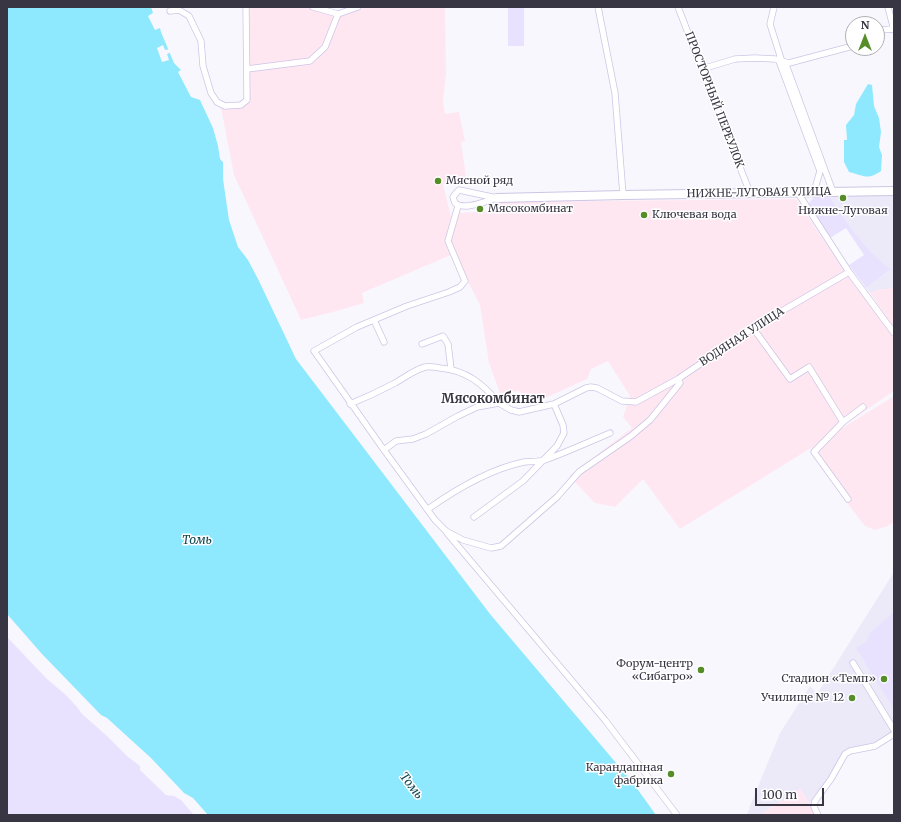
<!DOCTYPE html>
<meta charset="utf-8">
<style>
body{margin:0}
#map{position:relative;width:901px;height:822px;overflow:hidden;background:#f9f7fe;font-family:Merriweather,serif}
canvas{display:block}
.frame{position:absolute;inset:0;border:8px solid #393643;pointer-events:none}
.north{position:absolute;left:845px;top:16px;width:40px;height:40px;box-sizing:border-box;background:#fff;border:1px solid #b0afb4;border-radius:50%;rotate:0deg;font-size:11px;font-weight:700;line-height:16px;text-align:center;color:#393643}
.north::after{content:'';display:block;margin:auto;width:14px;height:18px;background:#558d29;clip-path:polygon(50% 0,100% 100%,50% 72%,0 100%)}
.scale{position:absolute;left:755px;top:788px;width:69px;height:18px;box-sizing:border-box;border:2px solid #393643;border-top:0;padding-left:5px;font-size:12px;line-height:14px;white-space:nowrap;color:#393643;-webkit-text-stroke:3px #fff;paint-order:stroke}
</style>
<div id="map">
<canvas width="901" height="822"></canvas>
<div class="frame"></div>
<div class="north">N</div>
<div class="scale">100 m</div>
</div>
<script>
const ctx = document.querySelector('canvas').getContext('2d');
ctx.lineJoin = 'round';
function paint(path, color) {
  ctx.fillStyle = color;
  ctx.fill(path, 'evenodd');
}
function trace(path, color, width, dash) {
  ctx.strokeStyle = color;
  ctx.lineWidth = width;
  ctx.lineCap = dash ? 'butt' : 'round';
  ctx.setLineDash(dash || []);
  ctx.stroke(path);
}
function label(font, color, halo, rows, align = 'center') {
  ctx.font = font + ' Merriweather,serif';
  ctx.lineWidth = 3;
  ctx.setLineDash([]);
  ctx.textBaseline = 'middle';
  ctx.strokeStyle = halo;
  ctx.fillStyle = color;
  for (const [text, x, y, turn = 0] of rows) {
    ctx.save();
    ctx.translate(x, y);
    ctx.rotate((+turn || 0) * Math.PI / 180);
    ctx.textAlign = isNaN(turn) ? turn : align;
    if (halo) ctx.strokeText(text, 0, 0);
    ctx.fillText(text, 0, 0);
    ctx.restore();
  }
}
paint(new Path2D(`
 M894,193V288L878,290L870,293L866,288L891,269L876,258L858,239L829,195Z
 M894,572V731L874,745L848,749L829,779L817,792L810,804L800,789L760,815H747L750,806L780,733L810,686L817,694Z`), '#ece9f9');
paint(new Path2D(`
 M248,7H307L337,15L367,7H445L446,74L443,100L445,114L459,112L465,141L461,142L467,183L443,184L451,217L445,241L451,255L362,293L364,303L333,312L301,320L234,175L221,108L241,107L249,101Z
 M796,199L846,273L894,338V391L815,445L894,396V522L888,526L875,530L865,526L845,500L811,448L680,529L643,479L615,507L595,503L569,476L632,428L623,417L630,396L608,361L591,369L587,379L532,404L519,391L500,393L489,363L480,305L467,280L450,241L459,213L490,211L498,202Z
 M894,288V328L870,293L878,290Z
 M800,789L817,815H760Z`), '#ffe7f2');
paint(new Path2D(`
 M508,7H524V46H508Z
 M829,195C848,224 862,248 891,269L866,288L849,265L864,255L846,228L830,238L808,205L814,196Z
 M894,612V709L856,648L866,642L870,633Z
 M7,637L46,678L67,696L77,707L82,714L107,736L127,756L140,766V770L166,795L174,796L181,800L194,815H7Z`), '#e9e2fe');
paint(new Path2D(`
 M7,7H151L153,13L148,16L155,30L160,28L161,32L174,63L181,70L178,72L191,97L200,100L213,128L218,146L220,159L223,162V179L229,220L238,247L248,260L259,281L296,359L490,614L633,783L656,815H208L193,798L184,793L151,758L107,718L101,715L42,654L7,614Z
 M868,84L872,85L874,106L879,118L881,132L879,147L882,155L881,171C867,181 863,175 849,172L844,162V140H847L846,125L854,115L856,104Z`), '#8ee9fe');
paint(new Path2D(`
 M163,45L165,50L170,49L171,52L167,54L169,60L162,62L157,48Z`), '#f9f7fe');
const street = new Path2D(`
 M313,7L338,14
 M598,7L615,93L623,195
 M678,7L750,193
 M774,7L770,24L782,62
 M888,7L894,30
 M170,11L179,10L189,16L201,41L203,66L211,93L217,102L225,106L241,105L247,100L246,7
 M877,30L894,29
 M779,61L820,171L816,185V193
 M785,62L833,192
 M247,69L310,61L325,47L338,14L358,7
 M702,69L735,59L755,58L775,59L789,63L853,46
 M459,190L497,198C486,201 464,211 455,203L453,197L457,192Z
 M798,193L849,272L894,333
 M458,206L448,241L465,281L460,287L449,292L407,306L357,327L314,351L384,450L435,520L446,531L463,540L491,548L501,546L557,497L579,472L631,436L650,420L680,383L678,379
 M374,320L384,342
 M753,328L790,379L809,367L843,422L863,407
 M422,344L443,336L448,344L451,369
 M350,404C365,398 380,391 395,383C404,378 414,370 425,367C430,366 435,367 440,368C466,370 483,384 499,403
 M843,422L814,452L848,499
 M384,450L396,441L413,439L426,434L458,416L477,407L499,403L511,410L519,412L554,404L586,388L591,387L597,388L622,401L636,402L678,379L753,328L849,272
 M428,509C455,490 490,469 524,462C530,461 538,462 545,460C567,452 589,442 610,433
 M474,517L523,481L557,446L564,433L563,425L554,404
 M447,533L605,720L677,815
 M853,663L894,730
 M818,815L814,807L815,801L831,779L845,754L850,751L875,746L894,734`);
const secondary = new Path2D(`
 M497,198L623,195L894,191`);
trace(street, '#cdc5e5', 7);
trace(secondary, '#cdc5e5', 10);
trace(street, '#fff', 5.5);
trace(secondary, '#fff', 8);
for (const [x, y, r, color] of [
 [438,181,4,"#558d29"],
 [843,198,4,"#558d29"],
 [480,209,4,"#558d29"],
 [644,215,4,"#558d29"],
 [701,670,4,"#558d29"],
 [884,679,4,"#558d29"],
 [852,698,4,"#558d29"],
 [671,774,4,"#558d29"]
]) {
  const dot = new Path2D();
  dot.arc(x, y, r, 0, 2 * Math.PI);
  ctx.fillStyle = color;
  ctx.fill(dot);
  trace(dot, '#fff', 1.5);
}
label('11px', '#393643', '#fff', [
 ["ПРОСТОРНЫЙ ПЕРЕУЛОК",714,100,69],
 ["НИЖНЕ-ЛУГОВАЯ УЛИЦА",759,193,-1],
 ["ВОДЯНАЯ УЛИЦА",742,337,-33]
]);
label('11px', '#393643', '#fff', [
 ["Мясной ряд",446,181,"left"],
 ["Мясокомбинат",488,209,"left"],
 ["Нижне-Луговая",843,211,"center"],
 ["Ключевая вода",652,215,"left"],
 ["Форум-центр",693,664],
 ["«Сибагро»",693,677],
 ["Стадион «Темп»",876,679],
 ["Училище № 12",844,698],
 ["Карандашная",663,768],
 ["фабрика",663,781]
], 'right');
label('italic 12px', '#104752', '#fff', [
 ["Томь",197,541],
 ["Томь",411,786,52]
]);
label('bold 13px', '#393643', '#fff', [
 ["Мясокомбинат",493,399]
]);
</script>
